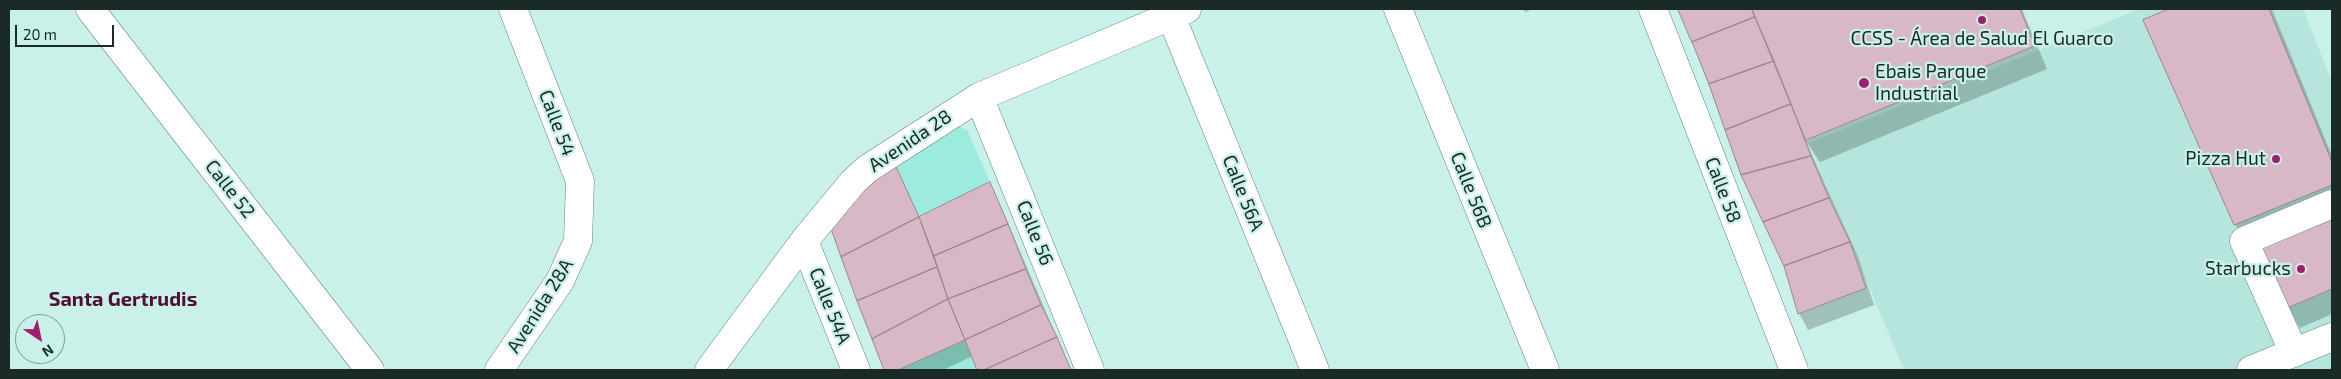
<!DOCTYPE html>
<meta charset="utf-8">
<style>
body{margin:0}
#map{position:relative;width:2341px;height:379px;overflow:hidden;background:#c9f1ea;font-family:"Exo 2",sans-serif}
canvas{display:block}
.frame{position:absolute;inset:0;border:10px solid #1a2a27;pointer-events:none}
.north{position:absolute;left:15px;top:314px;width:50px;height:50px;box-sizing:border-box;background:#c9f1ea;border:1px solid #83a19c;border-radius:50%;rotate:146deg;font-size:14px;font-weight:700;line-height:20px;text-align:center;color:#1a2a27}
.north::after{content:'';display:block;margin:auto;width:18px;height:22px;background:#a11e6c;clip-path:polygon(50% 0,100% 100%,50% 72%,0 100%)}
.scale{position:absolute;left:15px;top:25px;width:99px;height:22px;box-sizing:border-box;border:2px solid #1a2a27;border-top:0;padding-left:6px;font-size:15px;line-height:18px;white-space:nowrap;color:#1a2a27;-webkit-text-stroke:4px #c9f1ea;paint-order:stroke}
</style>
<div id="map">
<canvas width="2341" height="379"></canvas>
<div class="frame"></div>
<div class="north">N</div>
<div class="scale">20 m</div>
</div>
<script>
const ctx = document.querySelector('canvas').getContext('2d');
ctx.lineJoin = 'round';
function paint(path, color) {
  ctx.fillStyle = color;
  ctx.fill(path, 'evenodd');
}
function trace(path, color, width, dash) {
  ctx.strokeStyle = color;
  ctx.lineWidth = width;
  ctx.lineCap = dash ? 'butt' : 'round';
  ctx.setLineDash(dash || []);
  ctx.stroke(path);
}
function label(font, color, halo, rows, align = 'center') {
  ctx.font = font + ' "Exo 2",sans-serif';
  ctx.lineWidth = 4.5;
  ctx.setLineDash([]);
  ctx.textBaseline = 'middle';
  ctx.strokeStyle = halo;
  ctx.fillStyle = color;
  for (const [text, x, y, turn = 0] of rows) {
    ctx.save();
    ctx.translate(x, y);
    ctx.rotate((+turn || 0) * Math.PI / 180);
    ctx.textAlign = isNaN(turn) ? turn : align;
    if (halo) ctx.strokeText(text, 0, 0);
    ctx.fillText(text, 0, 0);
    ctx.restore();
  }
}
paint(new Path2D(`
 M2140,9H2303L2332,82V370H1904L1809,143Z`), '#b5e5dc');
paint(new Path2D(`
 M952,124L967,130L990,182L919,217L892,158Z
 M965,340L977,370H898Z`), '#9debde');
paint(new Path2D(`
 M1523,9H1534L1525,12Z
 M1680,9H2022L2047,69L1820,162L1807,143L1859,259L1874,305L1808,330L1799,313L1785,265L1742,174Z
 M2172,9H2272L2332,156V213L2249,247L2235,224L2144,20Z
 M892,160L920,218L989,184L998,200L1071,370H980L973,356L943,370H886L829,220Z
 M2331,222L2332,314L2300,328L2288,307Z`), '#0003');
const building = new Path2D(`
 M1678,9H1752L1755,17L1692,42Z
 M1752,9H2020L2035,46L1806,140Z
 M2169,9H2269L2332,162V185L2234,225L2143,20Z
 M1755,17L1774,61L1709,84L1692,42Z
 M1774,61L1791,104L1725,130L1709,84Z
 M1791,104L1811,156L1741,175L1725,130Z
 M1811,156L1829,198L1763,222L1741,175Z
 M892,158L919,217L841,257L828,220Z
 M990,182L1008,224L934,256L919,217Z
 M1829,198L1850,242L1784,266L1763,222Z
 M919,217L937,267L857,301L841,257Z
 M2332,220V289L2287,308L2261,249Z
 M1008,224L1026,269L948,299L934,256Z
 M1850,242L1866,288L1798,314L1784,266Z
 M937,267L948,299L872,339L857,301Z
 M1026,269L1041,305L965,340L948,299Z
 M948,299L965,340L898,370H884L872,339Z
 M1041,305L1057,337L984,370H977L965,340Z
 M1057,337L1071,370H984Z`);
paint(building, '#d8b7c6');
trace(building, '#a28391', 1);
const minor = new Path2D(`
 M90,9L370,370
 M1398,9L1545,370
 M1653,9L1794,370
 M1171,16L1315,370
 M979,97L1090,370
 M804,241L856,370
 M2294,353L2244,241L2332,204
 M499,370L560,281L578,241L580,181L513,9
 M709,370L804,241L853,182L867,169L979,97L1187,9
 M2251,370L2332,337`);
trace(minor, '#61867f', 29);
trace(minor, '#fff', 28);
for (const [x, y, r, color] of [
 [1982,20,5,"#a11e6c"],
 [1864,83,6,"#a11e6c"],
 [2276,159,5,"#a11e6c"],
 [2301,269,5,"#a11e6c"]
]) {
  const dot = new Path2D();
  dot.arc(x, y, r, 0, 2 * Math.PI);
  ctx.fillStyle = color;
  ctx.fill(dot);
  trace(dot, '#c9f1ea', 2);
}
label('19px', '#1a2a27', '#c9f1ea', [
 ["CCSS - Área de Salud El Guarco",1982,39,"center"],
 ["Ebais Parque",1875,72,"left"],
 ["Industrial",1875,94,"left"],
 ["Pizza Hut",2266,159],
 ["Starbucks",2291,269]
], 'right');
label('19px', '#1a2a27', '#c9f1ea', [
 ["Calle 54",557,123,69],
 ["Avenida 28",910,141,-34],
 ["Calle 52",230,189,52],
 ["Calle 56B",1471,190,68],
 ["Calle 58",1723,190,69],
 ["Calle 56A",1243,193,68],
 ["Calle 56",1035,233,68],
 ["Avenida 28A",540,306,-58],
 ["Calle 54A",830,306,68]
]);
label('bold 20px', '#4f1034', '#c9f1ea', [
 ["Santa Gertrudis",123,299]
]);
</script>
